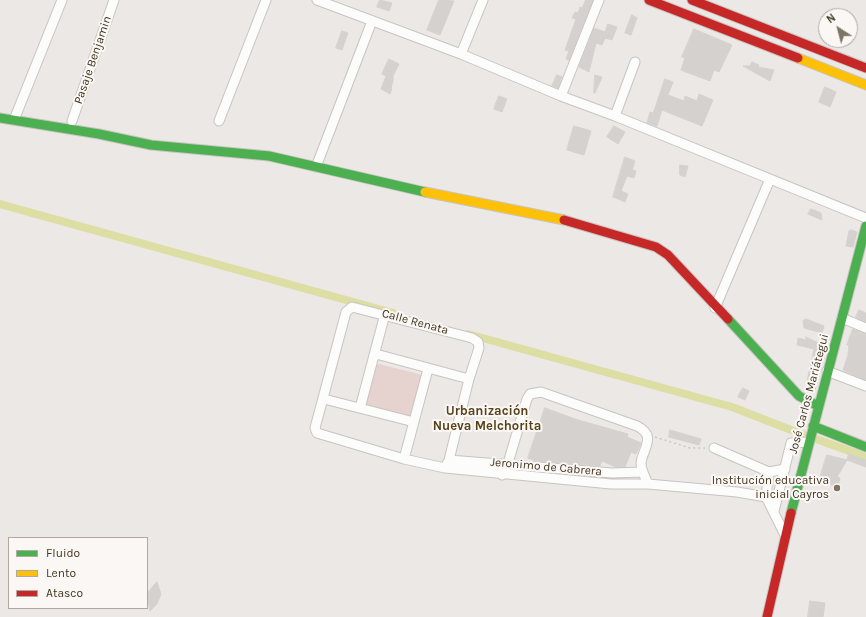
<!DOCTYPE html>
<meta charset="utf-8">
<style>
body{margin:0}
#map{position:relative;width:866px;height:617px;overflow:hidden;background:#ebe8e6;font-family:Karla,sans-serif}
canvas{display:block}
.legend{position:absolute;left:8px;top:537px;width:140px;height:72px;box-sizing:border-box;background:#faf7f4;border:1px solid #b0a99f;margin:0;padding:5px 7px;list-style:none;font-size:12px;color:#423520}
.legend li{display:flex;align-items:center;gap:8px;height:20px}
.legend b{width:20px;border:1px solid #b0a99f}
.north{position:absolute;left:818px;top:8px;width:40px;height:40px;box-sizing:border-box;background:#faf7f4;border:1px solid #b0a99f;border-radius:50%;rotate:324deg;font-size:11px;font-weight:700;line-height:16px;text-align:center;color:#423520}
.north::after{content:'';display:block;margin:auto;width:14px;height:18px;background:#7d7465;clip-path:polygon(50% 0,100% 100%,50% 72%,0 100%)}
</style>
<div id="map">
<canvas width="866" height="617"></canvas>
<ul class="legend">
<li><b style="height:5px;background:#4caf50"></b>Fluido</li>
<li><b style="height:5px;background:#ffc107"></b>Lento</li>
<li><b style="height:5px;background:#c62828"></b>Atasco</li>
</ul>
<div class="north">N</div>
</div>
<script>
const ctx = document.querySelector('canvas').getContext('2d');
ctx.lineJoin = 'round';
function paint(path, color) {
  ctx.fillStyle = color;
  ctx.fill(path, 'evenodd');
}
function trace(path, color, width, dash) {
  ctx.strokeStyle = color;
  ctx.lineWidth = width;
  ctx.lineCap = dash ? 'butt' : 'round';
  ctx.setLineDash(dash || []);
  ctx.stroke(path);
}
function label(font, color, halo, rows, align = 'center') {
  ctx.font = font + ' Karla,sans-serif';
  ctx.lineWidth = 4;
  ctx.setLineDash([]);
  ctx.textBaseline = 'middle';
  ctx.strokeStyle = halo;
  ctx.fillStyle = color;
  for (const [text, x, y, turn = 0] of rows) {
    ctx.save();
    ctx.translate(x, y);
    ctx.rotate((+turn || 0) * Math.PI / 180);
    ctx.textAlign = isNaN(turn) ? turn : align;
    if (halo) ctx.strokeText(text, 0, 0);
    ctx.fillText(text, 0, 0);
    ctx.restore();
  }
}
paint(new Path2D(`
 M379,364L423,375L412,424L364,410L375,366Z`), '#e6d2ce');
trace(new Path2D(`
 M0,204L393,313
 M468,334L732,407L804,435
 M816,439L866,457`), '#dcdea3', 8);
const building = new Path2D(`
 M380,0L392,3L389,11L377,7Z
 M439,0L454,1L440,35L427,30Z
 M586,0H593L569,60L566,59L569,51L565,50L576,19L572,18L575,12L578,13L580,7L582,8Z
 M632,15L637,18L631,35L625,33Z
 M608,24L617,27L612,40L605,38L602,45L596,43L589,72L579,67L594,28L605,32Z
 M694,29L732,45L719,72L714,70L710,81L681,70L685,58L682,57Z
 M342,31L348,33L342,50L336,48Z
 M389,59L399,64L393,76V82L391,87L392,88L390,94L381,89L386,76L382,74Z
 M752,62L759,65L758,67L774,70L770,81L743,66H750Z
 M557,75L562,77L558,88L552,86Z
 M595,75L602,77L595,93H594Z
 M665,79L673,82L668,95L684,101L685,96L697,101L699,94L713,100L702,126L662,110L657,126L647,123L650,112L653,113Z
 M825,87L836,92L830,107L819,102Z
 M499,96L507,99L502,112L494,109Z
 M574,126L591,131L584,155L567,150Z
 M614,126L625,132L618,144L607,137Z
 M625,157L635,161L632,170L636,171L634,178L627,176L621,191L628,194L625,202L613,197Z
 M680,165L688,166L685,177L680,175Z
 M811,209L821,213L822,220L808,214Z
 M852,230L857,232L853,247L846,246L849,231Z
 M859,310L866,313V322L856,317Z
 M806,319L824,326L822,333L804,328L803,321Z
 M853,329L866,334V380L843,370L848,355L849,345H847Z
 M806,337L825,346L822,356L824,357L815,390L813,389L814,383L807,381L814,349L797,345L798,338L806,340Z
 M743,388L749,391L745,400L738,397Z
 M545,408L578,420L628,434L627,437L641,443L636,454L631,452L625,467H616L602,461L600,466L536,461L528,458Z
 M670,430L701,439L699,445L669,437Z
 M849,454L866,460V467L847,460Z
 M827,455L847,460L837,477L840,478L838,487L819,481Z
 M157,582L161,594L157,604L150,611L147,596L149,591Z
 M810,601L825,603L823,617H808Z`);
paint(building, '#d4d1ce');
trace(building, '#d5d1ce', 1);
const street = new Path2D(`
 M317,0L461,54L561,96L615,116L866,218
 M461,54L483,0
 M561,96L599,0
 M615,116L635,62
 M14,120L62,0
 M72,121L114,0
 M219,121L266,0
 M316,167L372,21
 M715,308L770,179
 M842,318L866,328
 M376,354L469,379
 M827,371L866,386
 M324,399L414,422
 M360,408L385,314
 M714,448L769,472L785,469
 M404,459L428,369
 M449,460L612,473L642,472
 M445,468L449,460L469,379L479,348L478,342L472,338L352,307L346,312L315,428L317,433L404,459L445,468L611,484H648L737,492L766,497L785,535
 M502,475L508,463L527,399L530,394L541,392L637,426C657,436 643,448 641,463C641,470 645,477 648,484
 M766,497L769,472
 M774,511L791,443L809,442`);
const fast = new Path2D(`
 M0,118L99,134L151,145L269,156L425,192
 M728,319L799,396L818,406
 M813,426L866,447
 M791,513L866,226`);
const slow = new Path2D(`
 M798,58L866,85
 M425,192L564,220`);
const jam = new Path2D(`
 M649,0L798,58
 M692,0L866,68
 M564,220L656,247L668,255L728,319
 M767,617L791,513`);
trace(street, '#c7c4c1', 11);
trace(fast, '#c7c4c0', 11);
trace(slow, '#c7c4c0', 11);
trace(jam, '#c7c4c0', 11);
trace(new Path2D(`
 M655,437L690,448H705`), '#cbc6c1', 1.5, [2, 3]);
trace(street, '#fcfcfb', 9);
trace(fast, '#4caf50', 9);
trace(slow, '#ffc107', 9);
trace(jam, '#c62828', 9);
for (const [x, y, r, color] of [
 [837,488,4,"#7d7465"]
]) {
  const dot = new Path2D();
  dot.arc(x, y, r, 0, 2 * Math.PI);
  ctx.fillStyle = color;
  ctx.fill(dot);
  trace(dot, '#faf7f4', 1.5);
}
label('12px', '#423520', '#faf7f4', [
 ["Pasaje Benjamin",93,60,-71],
 ["Calle Renata",415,322,15],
 ["José Carlos Mariátegui",809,394,-75],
 ["Jeronimo de Cabrera",546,467,5]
]);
label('12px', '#423520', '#faf7f4', [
 ["Institución educativa",829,481],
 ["inicial Cayros",829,495]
], 'right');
label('bold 13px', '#57411a', '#faf7f4', [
 ["Urbanización",487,411],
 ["Nueva Melchorita",487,426]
]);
</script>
